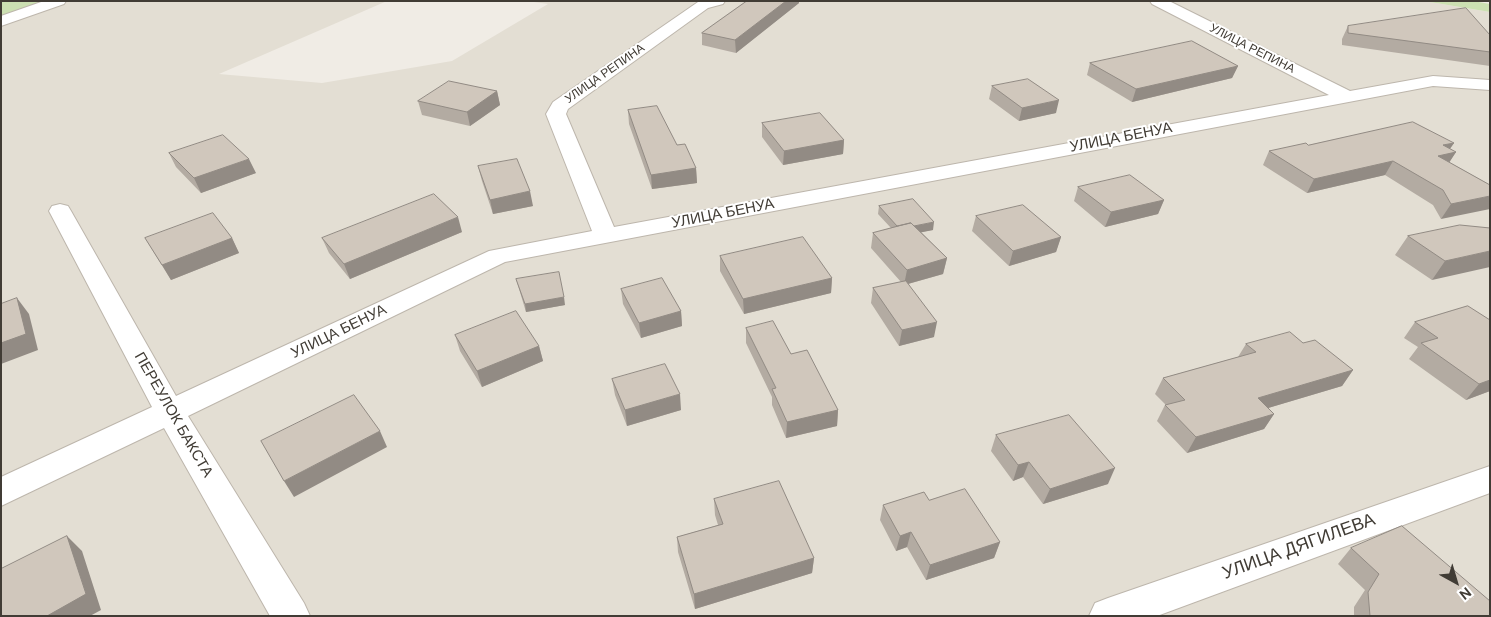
<!DOCTYPE html>
<meta charset="utf-8">
<style>
body{margin:0}
#map{position:relative;width:1491px;height:617px;overflow:hidden;background:#f0ece5;font-family:"DM Sans",sans-serif}
canvas{display:block}
.frame{position:absolute;inset:0;border:2px solid #413c35;pointer-events:none}
.north{position:absolute;left:1431px;top:557px;width:50px;height:50px;-webkit-text-stroke:4px #fff;paint-order:stroke;rotate:141deg;font-size:14px;font-weight:700;line-height:20px;text-align:center;color:#413c35}
.north::after{content:'';display:block;margin:auto;width:18px;height:22px;background:#413c35;clip-path:polygon(50% 0,100% 100%,50% 72%,0 100%)}
</style>
<div id="map">
<canvas width="1491" height="617"></canvas>
<div class="frame"></div>
<div class="north">N</div>
</div>
<script>
const ctx = document.querySelector('canvas').getContext('2d');
ctx.lineJoin = 'round';
function paint(path, color) {
  ctx.fillStyle = color;
  ctx.fill(path, 'evenodd');
}
function trace(path, color, width, dash) {
  ctx.strokeStyle = color;
  ctx.lineWidth = width;
  ctx.lineCap = dash ? 'butt' : 'round';
  ctx.setLineDash(dash || []);
  ctx.stroke(path);
}
function label(font, color, halo, rows, align = 'center') {
  ctx.font = font + ' "DM Sans",sans-serif';
  ctx.lineWidth = 4;
  ctx.setLineDash([]);
  ctx.textBaseline = 'middle';
  ctx.strokeStyle = halo;
  ctx.fillStyle = color;
  for (const [text, x, y, turn = 0] of rows) {
    ctx.save();
    ctx.translate(x, y);
    ctx.rotate((+turn || 0) * Math.PI / 180);
    ctx.textAlign = isNaN(turn) ? turn : align;
    if (halo) ctx.strokeText(text, 0, 0);
    ctx.fillText(text, 0, 0);
    ctx.restore();
  }
}
paint(new Path2D(`
 M48,1H387L219,74L322,83L452,61L548,4L527,1H1424L1490,12V616H1V17Z`), '#e3ded3');
paint(new Path2D(`
 M1,1H48L1,17Z
 M1424,1H1473L1490,4V12Z`), '#cce0b2');
const minor = new Path2D(`
 M44,1H66L64,4L1,26V16Z
 M725,1L723,4L708,8L568,109L566,114L614,227L1329,95L1152,4L1150,1H1169L1350,91L1433,76L1490,80V90L1433,86L505,262L188,416L304,603L310,616H270L164,428L1,506V477L152,407L49,211L52,206L60,204L68,206L71,211L176,396L489,251L592,231L546,114L553,102L698,2Z
 M1490,466V493L1157,616H1089L1095,603L1108,598Z`);
trace(minor, '#bdb6ac', 2);
paint(minor, '#fff');
paint(new Path2D(`
 M747,1H799V3L736,53L702,45V33Z
 M1348,26L1490,35V66L1342,45V39Z
 M1090,63L1238,66L1232,78L1132,102L1087,75Z
 M992,86L1056,113L1019,121L989,99Z
 M497,91L500,105L470,126L422,115L418,101Z
 M628,110L677,145L696,168L697,183L652,189L629,124Z
 M762,123L844,140L843,154L783,165L762,137Z
 M1454,143L1450,149L1456,152L1449,162L1490,185L1441,219L1433,205L1385,175L1307,193L1263,165L1269,151L1308,145Z
 M169,153L256,173L201,193L176,167Z
 M478,166L533,206L493,214L482,181Z
 M1078,187L1164,200L1158,214L1105,227L1074,201Z
 M879,206L933,230L921,232L947,258L943,274L908,284L934,337L899,346L871,303L873,288L901,282L871,248L873,233L891,228L878,214Z
 M976,216L1061,237L1056,252L1009,266L972,231Z
 M1490,228L1432,280L1395,255L1408,236Z
 M462,232L350,279L329,253L322,238Z
 M145,238H232L239,253L171,280Z
 M720,256L832,278L831,293L744,314L720,271Z
 M516,279L565,305L526,312Z
 M621,289L681,311L682,326L641,338L623,304Z
 M1468,306L1490,391L1466,400L1409,359L1418,347L1404,338L1415,322Z
 M746,328L791,354L838,410L837,426L786,438L772,405V397L746,343Z
 M455,335L539,346L543,361L482,387L460,351Z
 M1303,343L1353,370L1342,386L1268,408L1274,414L1264,429L1187,453L1157,421L1165,405H1166L1155,394L1163,378L1238,357L1246,344Z
 M612,379L681,410L627,426L615,395Z
 M996,435L1108,484L1043,504L1023,477L1013,481L991,451Z
 M714,499L814,558L812,573L695,609L678,552L677,537L718,525L715,515Z
 M929,500L1000,542L994,558L926,580L907,547L896,551L880,520L883,505Z
 M1351,548L1490,616H1354V607L1365,590L1338,564Z`), '#b3aba2');
paint(new Path2D(`
 M786,1H799V3L736,53L735,40Z
 M1238,66L1232,78L1132,102L1136,89Z
 M497,91L500,105L470,126L467,112Z
 M1059,100L1056,113L1019,121L1022,108Z
 M844,140L843,154L783,165L784,151Z
 M1454,143L1446,154L1456,152L1447,166L1429,170L1443,145Z
 M249,159L256,173L201,193L194,178Z
 M1393,161L1385,175L1307,193L1314,179Z
 M696,168L697,183L652,189L651,175Z
 M530,191L533,206L493,214L490,200Z
 M1490,196V209L1441,219L1451,204Z
 M1164,200L1158,214L1105,227L1111,212Z
 M458,217L462,232L350,279L344,264Z
 M934,222L933,230L898,237L900,229Z
 M1061,237L1056,252L1009,266L1013,251Z
 M232,238L239,253L171,280L162,265Z
 M1490,251V267L1432,280L1445,261Z
 M947,258L943,274L904,285L907,270Z
 M832,278L831,293L744,314L743,299Z
 M564,297L565,305L526,312L525,304Z
 M17,298L29,314L38,350L1,364V343Z
 M681,311L682,326L641,338L639,323Z
 M937,322L934,337L899,346L902,330Z
 M539,346L543,361L482,387L477,371Z
 M1353,370L1342,386L1248,414L1258,398Z
 M1490,380V391L1466,400L1479,384Z
 M680,394L681,410L627,426L625,410Z
 M838,410L837,426L786,438L787,422Z
 M1274,414L1264,429L1187,453L1196,437Z
 M380,431L387,447L294,497L284,481Z
 M1029,462L1023,477L1013,481L1018,465Z
 M1115,468L1108,484L1043,504L1050,489Z
 M911,532L907,547L896,551L900,536Z
 M67,536L82,551L101,610L90,616H47Z
 M1000,542L994,558L926,580L930,565Z
 M814,558L812,573L695,609L694,594Z`), '#928b84');
const building = new Path2D(`
 M747,1H786L735,40L702,33Z
 M1466,8L1490,35V52L1348,33V26Z
 M1192,41L1238,66L1136,89L1090,63Z
 M1028,79L1059,100L1022,108L992,86Z
 M449,81L497,91L467,112L418,101Z
 M657,106L677,145L685,144L696,168L651,175L628,110Z
 M820,113L844,140L784,151L762,123Z
 M1413,122L1454,143L1443,145L1456,152L1438,156L1490,185V196L1451,204L1443,190L1393,161L1314,179L1269,151L1306,143L1308,145Z
 M223,135L249,159L194,178L169,153Z
 M517,159L530,191L490,200L478,166Z
 M1130,175L1164,200L1111,212L1078,187Z
 M434,194L458,217L344,264L322,238Z
 M913,199L934,222L914,226L911,223L897,226L879,206Z
 M1023,205L1061,237L1013,251L976,216Z
 M213,213L232,238L162,265L145,238Z
 M911,223L947,258L907,270L873,233Z
 M1460,225L1490,228V251L1445,261L1408,236Z
 M803,237L832,278L743,299L720,256Z
 M559,272L564,297L525,304L516,279Z
 M662,278L681,311L639,323L621,289Z
 M906,281L937,322L902,330L873,288Z
 M17,298L26,334L1,343V304Z
 M1468,306L1490,320V380L1479,384L1421,343L1438,338L1415,322Z
 M516,311L539,346L477,371L455,335Z
 M773,321L791,354L807,350L838,410L787,422L772,389L776,388L746,328Z
 M1290,332L1303,343L1315,340L1353,370L1258,398L1274,414L1196,437L1165,405L1185,400L1163,378L1256,352L1246,344Z
 M665,364L680,394L625,410L612,379Z
 M354,395L380,431L284,481L261,441Z
 M1069,415L1115,468L1050,489L1029,462L1018,465L996,435Z
 M779,481L814,558L694,594L677,537L723,524L714,499Z
 M965,489L1000,542L930,565L911,532L900,536L883,505L924,492L929,500Z
 M1402,526L1490,601V616H1370L1368,592L1379,574L1351,548Z
 M67,536L86,594L47,616H1V569Z`);
paint(building, '#d0c7bc');
trace(building, '#928b84', 1);
label('12px', '#413c35', '#fff', [
 ["УЛИЦА РЕПИНА",1252,49,27],
 ["УЛИЦА РЕПИНА",605,74,-35]
]);
label('15px', '#413c35', '#fff', [
 ["УЛИЦА БЕНУА",1121,138,-11],
 ["УЛИЦА БЕНУА",723,214,-11],
 ["УЛИЦА БЕНУА",339,332,-26],
 ["ПЕРЕУЛОК БАКСТА",173,415,60]
]);
label('18px', '#413c35', '#fff', [
 ["УЛИЦА ДЯГИЛЕВА",1299,547,-20]
]);
</script>
